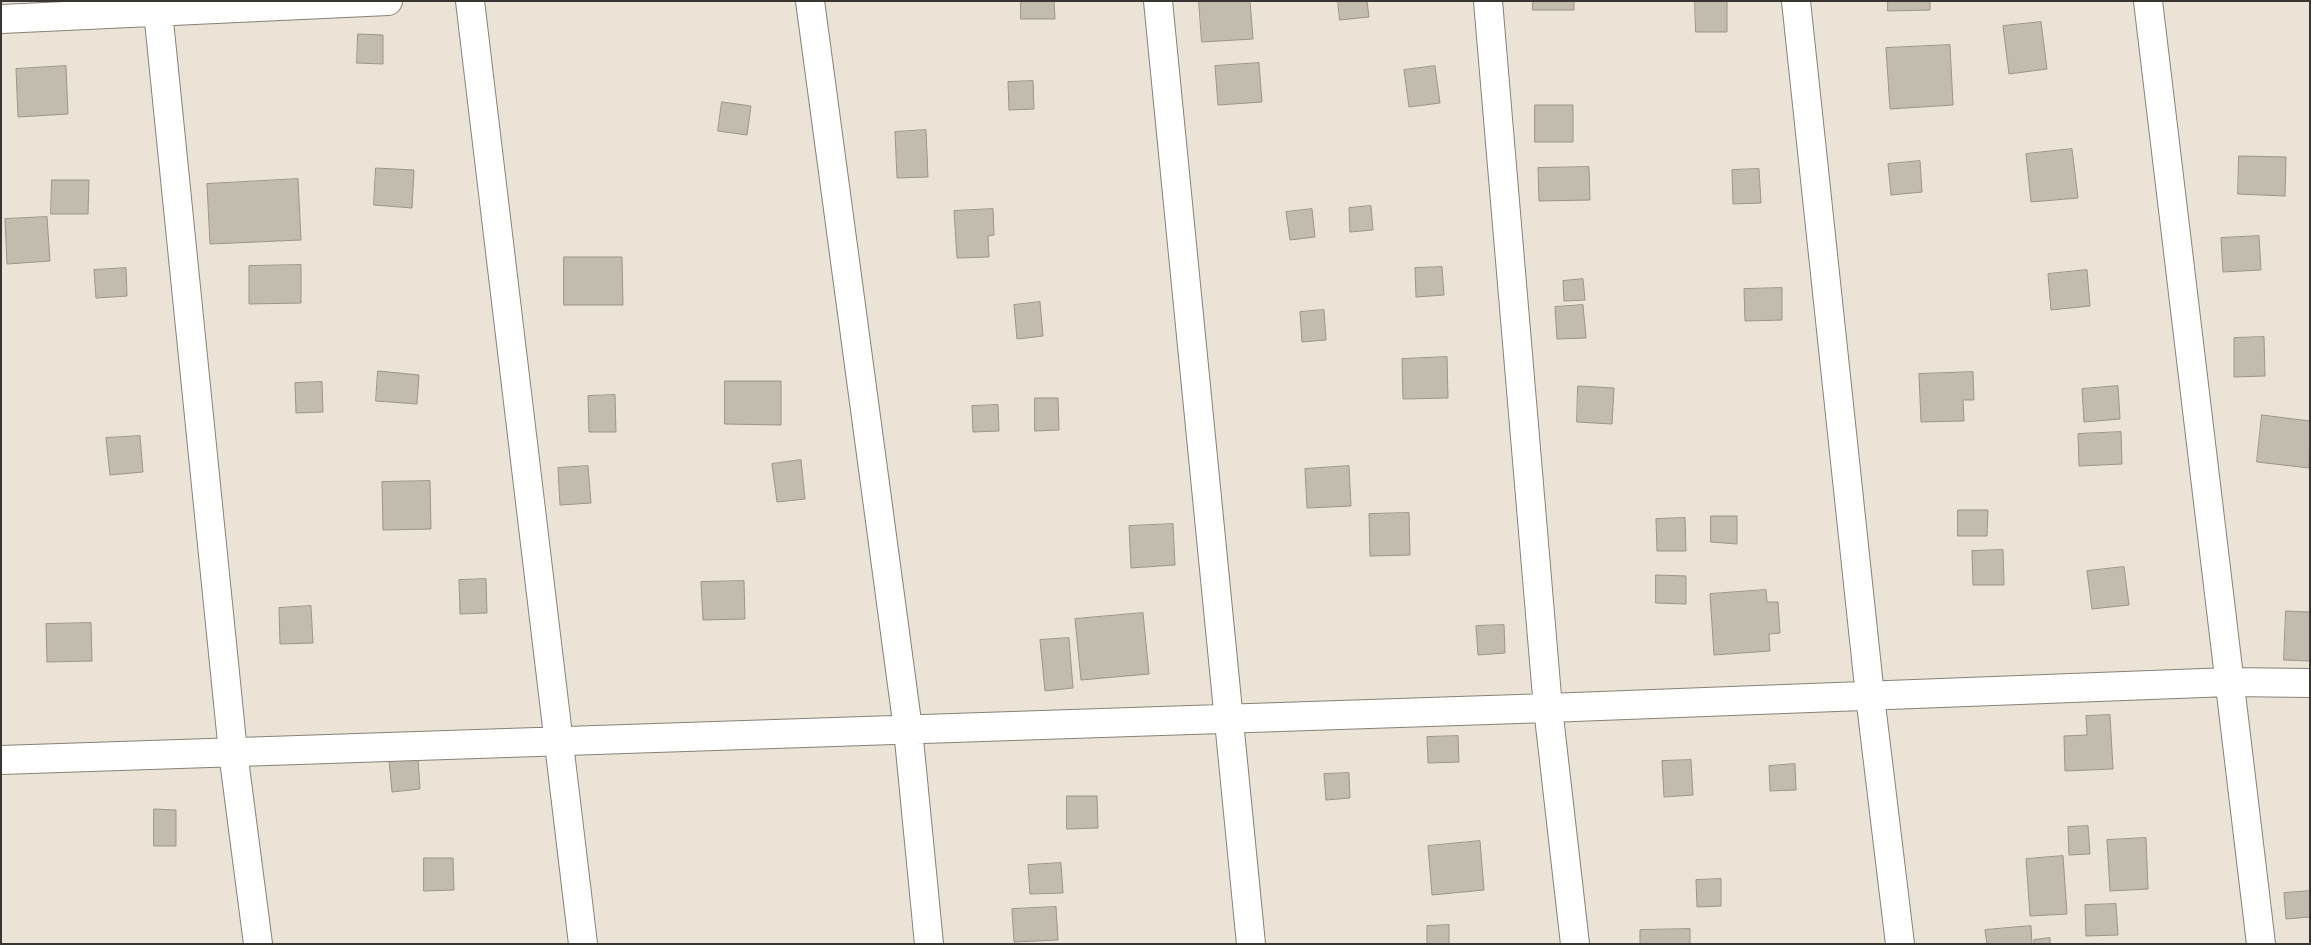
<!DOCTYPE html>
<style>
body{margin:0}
#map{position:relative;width:2311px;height:945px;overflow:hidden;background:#eae3d6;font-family:"Golos Text",sans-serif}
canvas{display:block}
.frame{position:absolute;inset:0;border:2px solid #393631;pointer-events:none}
</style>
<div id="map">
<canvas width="2311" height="945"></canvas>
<div class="frame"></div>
</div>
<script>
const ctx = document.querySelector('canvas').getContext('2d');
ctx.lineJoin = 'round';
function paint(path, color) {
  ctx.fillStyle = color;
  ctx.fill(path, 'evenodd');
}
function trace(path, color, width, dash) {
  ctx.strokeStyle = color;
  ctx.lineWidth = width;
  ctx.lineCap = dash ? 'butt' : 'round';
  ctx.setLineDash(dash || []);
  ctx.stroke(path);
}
const building = new Path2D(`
 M1021,1H1054L1055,19H1021Z
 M1199,1H1250L1253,39L1202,42Z
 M1338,1H1367L1369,17L1340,20Z
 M1533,1H1574V10H1533Z
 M1695,1H1727V32H1696Z
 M1888,1H1930V10L1888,11Z
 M2041,22L2047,69L2009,74L2003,26Z
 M358,34L383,35V64L357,63Z
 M1950,45L1953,105L1890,109L1886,48Z
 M1259,63L1262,102L1218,105L1215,66Z
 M66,66L68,114L18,117L16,69Z
 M1435,66L1440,103L1409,107L1404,70Z
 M1033,81L1034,109L1009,110L1008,82Z
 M722,102L751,106L747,135L718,131Z
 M1535,105H1573V142H1535Z
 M926,130L928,177L897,178L895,132Z
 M2072,149L2078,198L2031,202L2026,154Z
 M2239,156L2286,157L2285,196L2238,194Z
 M1920,161L1922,192L1891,195L1888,164Z
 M1589,167L1590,200L1539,201L1538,168Z
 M376,168L414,170L412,208L374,205Z
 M1759,169L1761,203L1733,204L1732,170Z
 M298,179L301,240L210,244L207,184Z
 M52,180H89L88,214H51Z
 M1371,206L1373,230L1350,232L1349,208Z
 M993,209L994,235L988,236L989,257L957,258L954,211Z
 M1312,209L1315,237L1290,240L1286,212Z
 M47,217L50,261L7,264L5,219Z
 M2259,236L2261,270L2223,272L2221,238Z
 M564,257H622L623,305H564Z
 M301,265V303L249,304V266Z
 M1442,267L1444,295L1416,297L1415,268Z
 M126,268L127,296L96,298L94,270Z
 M2087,270L2090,306L2051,310L2048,274Z
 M1583,279L1585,300L1564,301L1563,281Z
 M1782,288V320L1745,321L1744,289Z
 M1040,302L1043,336L1017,339L1014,305Z
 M1583,305L1586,338L1557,339L1555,307Z
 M1324,310L1326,340L1302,342L1300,312Z
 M2264,337L2265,376L2234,377V338Z
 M1447,357L1448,398L1403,399L1402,359Z
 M378,371L419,375L417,404L376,401Z
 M1973,372L1974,400H1963L1964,421L1921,422L1919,374Z
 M725,381H781V425L725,424Z
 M322,382L323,412L296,413L295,383Z
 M1578,386L1614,388L1612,424L1577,422Z
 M2118,386L2120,419L2084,422L2082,389Z
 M615,395L616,432H589L588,396Z
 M1035,398H1058L1059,430L1035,431Z
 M998,405L999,431L973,432L972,406Z
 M2262,415L2310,421L2309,468L2257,462Z
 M2121,432L2122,464L2079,466L2078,434Z
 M140,436L143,472L110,475L106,438Z
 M801,460L805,499L777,502L772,464Z
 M588,466L591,503L560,505L558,468Z
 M1349,466L1351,506L1307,508L1305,469Z
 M430,481L431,529L383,530L382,482Z
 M1958,510H1988L1987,536H1958Z
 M1409,513L1410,555L1370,556L1369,514Z
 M1711,516H1737V544L1711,542Z
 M1685,518L1686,551H1657L1656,519Z
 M1173,524L1175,565L1131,568L1129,526Z
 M2003,550L2004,585H1973L1972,551Z
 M2124,567L2129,605L2092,609L2087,571Z
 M1656,575L1686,576V604L1656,603Z
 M486,579L487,613L460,614L459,580Z
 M744,581L745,619L703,620L701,582Z
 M1766,590L1767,602H1778L1780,633L1769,634L1770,651L1714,655L1710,594Z
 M311,606L313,643L280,644L279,608Z
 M2286,611L2310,612V661L2284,660Z
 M1143,613L1149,674L1081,680L1075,619Z
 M91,623L92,661L47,662L46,624Z
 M1504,625L1505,653L1478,655L1476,626Z
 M1069,638L1073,688L1045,691L1040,640Z
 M2110,715L2113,769L2065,771L2064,736L2087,735L2086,716Z
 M1458,736L1459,762L1428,763L1427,737Z
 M418,757L420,789L392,792L389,760Z
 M1691,760L1693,795L1664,797L1662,761Z
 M1795,764L1796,790L1770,791L1769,766Z
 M1349,773L1350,798L1326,800L1324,774Z
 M1067,796H1097L1098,828L1067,829Z
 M154,809L176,810V846H154Z
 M2088,826L2090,854L2069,855L2068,827Z
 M2146,838L2148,889L2110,891L2107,840Z
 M1480,841L1484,890L1432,895L1428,846Z
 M2063,856L2067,914L2030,916L2026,859Z
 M424,858H453L454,890L424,891Z
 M1061,863L1063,893L1030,894L1028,865Z
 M1721,879V906L1697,907L1696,880Z
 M2310,891V917L2286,919L2284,893Z
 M2116,904L2118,935L2086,936L2085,905Z
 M1056,907L1058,940L1014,942L1012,909Z
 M1449,925V944H1427V926Z
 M2031,926L2032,944H1987L1985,930Z
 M1690,929V944H1640V930Z
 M2050,938V944H2034V940Z`);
paint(building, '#c2bcaf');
trace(building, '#9b9589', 1);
const minor = new Path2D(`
 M157,1L233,752L258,944
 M470,1L583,944
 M810,1L908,729L929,944
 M1158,1L1251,944
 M1488,1L1548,708L1575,944
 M1796,1L1870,696L1900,944
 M2148,1L2261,944
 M1,19L388,1
 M1,760L1548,708L2229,682L2310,683`);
trace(minor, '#888276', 30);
trace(minor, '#fff', 28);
</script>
